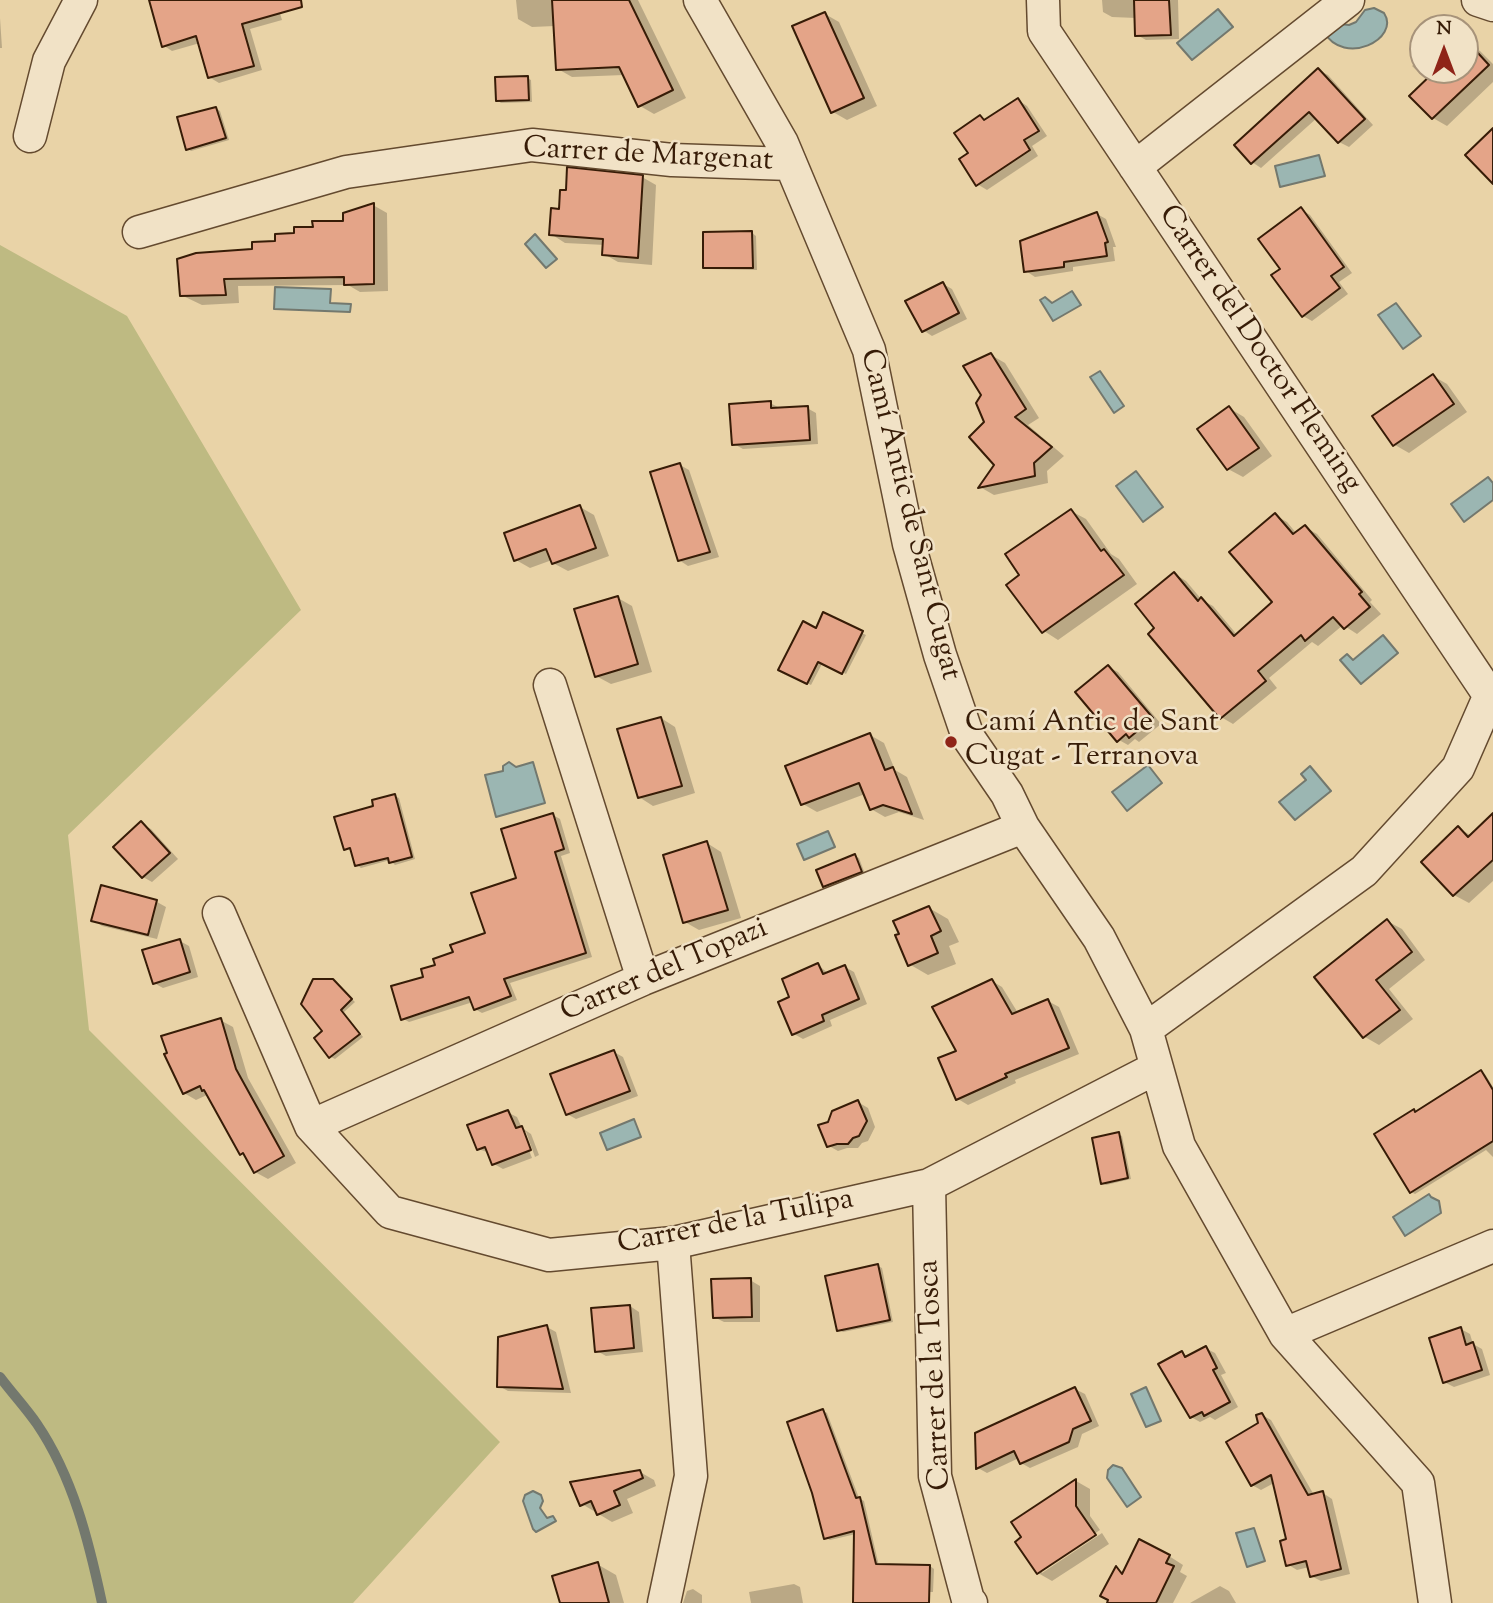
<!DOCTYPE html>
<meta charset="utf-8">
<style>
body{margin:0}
#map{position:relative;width:1493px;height:1603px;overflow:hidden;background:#e9d3a7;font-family:"Sorts Mill Goudy",serif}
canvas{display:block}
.north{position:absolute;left:1409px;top:14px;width:70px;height:70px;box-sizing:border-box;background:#f1e2c6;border:2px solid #a7937a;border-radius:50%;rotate:0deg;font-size:19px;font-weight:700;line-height:28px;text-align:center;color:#371c07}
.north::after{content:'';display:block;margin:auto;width:24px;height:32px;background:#8f2418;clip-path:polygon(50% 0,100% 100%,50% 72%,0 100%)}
</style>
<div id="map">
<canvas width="1493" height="1603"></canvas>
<div class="north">N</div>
</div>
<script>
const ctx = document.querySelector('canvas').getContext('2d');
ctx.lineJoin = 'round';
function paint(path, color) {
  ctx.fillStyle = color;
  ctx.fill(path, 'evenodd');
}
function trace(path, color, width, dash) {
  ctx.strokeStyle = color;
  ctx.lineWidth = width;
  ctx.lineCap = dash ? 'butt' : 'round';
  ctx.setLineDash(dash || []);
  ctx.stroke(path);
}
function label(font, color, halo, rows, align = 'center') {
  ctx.font = font + ' "Sorts Mill Goudy",serif';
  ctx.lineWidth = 5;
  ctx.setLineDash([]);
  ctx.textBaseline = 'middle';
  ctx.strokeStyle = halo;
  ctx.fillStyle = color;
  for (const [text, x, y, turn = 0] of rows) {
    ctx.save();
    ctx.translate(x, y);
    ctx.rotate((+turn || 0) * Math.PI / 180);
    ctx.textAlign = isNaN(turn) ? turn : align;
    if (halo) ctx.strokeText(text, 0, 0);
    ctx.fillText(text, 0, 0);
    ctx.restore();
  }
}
paint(new Path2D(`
 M0,245L127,316L301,610L68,835L89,1030L500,1442L353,1603H0Z`), '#beba82');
const water = new Path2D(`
 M1374,8L1384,13C1401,39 1344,67 1324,32L1340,24L1349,25L1356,22L1365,10Z
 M1218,9L1233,27L1192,60L1177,43Z
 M1319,155L1325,176L1280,187L1275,166Z
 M535,234L557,259L546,268L525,244Z
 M275,287L331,289L330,303L351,304L350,312L274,309Z
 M1072,291L1081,305L1053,321L1040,300L1045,297L1052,303Z
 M1396,303L1421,336L1403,349L1378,315Z
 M1100,371L1124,406L1114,413L1090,377Z
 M1136,471L1163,507L1143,522L1116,486Z
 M1488,477L1493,483V500L1464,522L1451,504Z
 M1383,635L1398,653L1361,684L1340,660L1347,654L1353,660Z
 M509,762L516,767L533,762L545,803L496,817L485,775L503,771V766Z
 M1148,765L1162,783L1127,811L1112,792Z
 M1310,766L1331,791L1295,820L1279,802L1306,780L1301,774Z
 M828,831L835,847L804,860L797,844Z
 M634,1119L641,1137L607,1150L600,1133Z
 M1429,1194L1431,1197L1439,1201L1441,1213L1405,1236L1393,1217Z
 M1146,1387L1161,1421L1146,1427L1131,1394Z
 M1113,1465L1122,1468L1141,1497L1127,1507L1107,1478L1108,1470Z
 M533,1491L541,1495L543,1501L540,1508L547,1518L553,1516L556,1521L536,1532L533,1529L523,1501L525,1495Z
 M1254,1528L1265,1561L1247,1567L1236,1533Z`);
paint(water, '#9bb6b2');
trace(water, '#73786e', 2);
paint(new Path2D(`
 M150,0H276L282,20L250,29L262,70L219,83L209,77L200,43L172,51L163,45Z
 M516,0H638L686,98L654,114L640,106L624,75L572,77L558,69L555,26L532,27L518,19Z
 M1102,0H1178L1179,39L1146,40L1137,35L1136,18L1112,17L1103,12Z
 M825,14L839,22L877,106L847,120L833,112Z
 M0,18L2,48H0Z
 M1466,43L1480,51L1493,64V82L1447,126L1433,118L1411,96L1427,80L1412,66L1423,56V70H1465Z
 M1318,70L1328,75L1373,125L1349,147L1339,142L1317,118L1261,168L1252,162Z
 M527,78L531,80L532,102L501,103L497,100Z
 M1018,100L1027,106L1047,136L1032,146L1038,156L987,190L977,184L970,153L980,117L986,120Z
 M216,108L220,111L229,140L191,151L187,148Z
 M642,177L656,185L652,265L618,262L604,254L605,245L565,243L551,234L560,211Z
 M373,205L387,213L388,291L360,292L348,285L238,286L239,303L202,305L181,295L254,251L315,228L345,222Z
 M1301,209L1310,215L1352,273L1339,282L1348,294L1312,321L1303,316L1282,269Z
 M1097,214L1106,219L1116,247H1113L1115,261L1073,267V271L1035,277L1026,271Z
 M752,233L756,236L757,270L709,269L705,267Z
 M943,284L952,289L967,319L932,336L923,330Z
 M991,355L1005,363L1039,418L1028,425L1064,456L1047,471L1048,483L994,495L980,487L996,465L986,423L983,395Z
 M1433,376L1447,384L1467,412L1409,453L1395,445L1375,417Z
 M770,403L780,408H807L816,413L818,444L743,449L734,444Z
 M1229,408L1244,417L1272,456L1243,477L1228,469Z
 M680,465L689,470L719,557L688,566L679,560Z
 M580,507L594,515L609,556L568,571L553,563L552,560L530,568L516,560Z
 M1071,511L1086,519L1111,554L1119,559L1137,584L1058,640L1044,631L1021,576Z
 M1275,515L1287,522L1297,534L1305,527L1317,534L1372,600L1370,602L1381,614L1357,634L1343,625L1318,646L1312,642L1269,678L1277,688L1233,724L1221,717L1157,629L1175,574L1186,581L1202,600L1213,606L1238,636L1275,602Z
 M618,598L632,606L652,672L611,684L596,676Z
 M824,614L866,635L846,674L823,662L811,685L780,669L817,631Z
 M1108,667L1118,672L1161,724L1139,742L1135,739L1128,745L1119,740Z
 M661,718L675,727L695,793L653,806L639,797Z
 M870,735L884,743L895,770L907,777L924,820L899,812L885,817L871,809L865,794L817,812L803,804Z
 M395,796L399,798L415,859L395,865L390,860L361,868L357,865L353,850L345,848L375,807Z
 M553,815L560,819L570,853L561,856L592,957L510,983L517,1000L482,1013L475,1009L473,1002L409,1022L402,1018L425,978L437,966L488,934Z
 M141,824L151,829L178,859L152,882L143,877Z
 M1493,824V881L1469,903L1454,895L1423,862L1458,828L1472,836Z
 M707,843L721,852L741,918L699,930L685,922Z
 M855,856L859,858L865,874L829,888L825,886Z
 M157,902L166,907L157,939L102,926L93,920Z
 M929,908L948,919L959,942L949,946L956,964L928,975L909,964Z
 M1387,921L1402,929L1425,960L1389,989L1413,1019L1379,1045L1365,1037L1317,977Z
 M180,941L189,946L198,977L163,988L154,983Z
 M818,965L829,974L845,967L854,972L867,1004L830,1020L832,1026L803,1039L794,1034L791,998Z
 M333,981L355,1002L344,1012L363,1037L335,1059L331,1057L325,1032Z
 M992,981L1002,987L1018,1013L1048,1001L1059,1007L1079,1054L1015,1080L1016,1083L968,1105L958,1099L959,1052Z
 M220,1020L233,1027L248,1078L296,1163L268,1179L255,1172L247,1157L241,1153L207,1095L196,1100L184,1093Z
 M614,1052L623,1057L638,1096L576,1119L567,1114Z
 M1481,1072L1485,1074L1493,1087V1157L1486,1150L1415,1194L1411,1192L1414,1111L1417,1113Z
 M858,1102L868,1108L875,1127L868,1141L862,1143L858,1148H847L838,1151L829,1146V1123Z
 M507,1112L517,1117L522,1128L531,1134L539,1155L535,1157L526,1132H522L532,1158L503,1169L494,1164L490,1153L478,1149Z
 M1118,1134L1122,1136L1131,1179L1106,1185L1102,1183Z
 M878,1266L882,1268L893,1322L843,1332L839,1330Z
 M750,1280L760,1286V1322H724L714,1317Z
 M630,1306L639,1312L643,1352L606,1356L597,1351Z
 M547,1327L556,1332L571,1393L508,1391L499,1386Z
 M1461,1329L1470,1334L1473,1344L1482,1349L1490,1375L1454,1387L1444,1382Z
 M1205,1348L1215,1353L1226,1373L1221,1375L1238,1407L1215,1420L1210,1417L1200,1422L1191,1417L1182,1353L1188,1357Z
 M1075,1389L1085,1394L1099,1426L1082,1434L1078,1447L1030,1468L1021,1463L1019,1458L987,1473L978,1468Z
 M823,1411L827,1413L859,1498L864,1501L879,1566H930L934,1569L933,1592L859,1591L856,1534L830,1540L826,1538Z
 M1262,1415L1271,1420L1314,1495L1323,1493L1332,1499L1350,1574L1321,1581L1311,1576L1309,1567L1297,1570L1287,1564L1288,1541L1274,1483L1261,1490L1252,1485Z
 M640,1472L654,1480L656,1486L627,1499L633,1513L612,1522L582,1504Z
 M1076,1481L1090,1489V1516L1100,1530L1042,1569V1573L1102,1533L1109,1544L1052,1581L1038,1573L1024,1538L1013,1522Z
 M1169,1556L1183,1565L1180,1572L1187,1576L1173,1603H1115L1117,1568L1124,1573Z
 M597,1564L616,1575L624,1603H562Z
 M794,1584L800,1587L803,1603H751L749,1592Z
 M1220,1586L1229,1591L1236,1603H1190Z
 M693,1589L702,1595V1603H683L687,1591Z`), '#0003');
trace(new Path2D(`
 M0,1377C12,1393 26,1408 37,1424C73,1477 89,1542 102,1603`), '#73786e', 10);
const building = new Path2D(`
 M149,0H301L302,7L242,24L254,66L208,78L196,36L162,47Z
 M552,0H629L673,90L638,107L619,67L556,70Z
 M1134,0H1169L1171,35L1135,36Z
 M825,12L864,98L831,113L792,26Z
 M1466,40L1489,65L1432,119L1409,96L1436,70H1465Z
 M1318,68L1365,119L1338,143L1309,112L1251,164L1234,145Z
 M528,76L529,100L496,101L495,77Z
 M1018,98L1039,131L1024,140L1030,150L976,186L959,159L968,153L954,133L980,115L984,120Z
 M216,107L226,138L186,150L177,117Z
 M1493,128V184L1465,155Z
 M567,167L643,175L638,258L602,255L603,239L549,235L551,208L559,209L560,190H566Z
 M374,203V284L344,285V277L224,279L226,295L180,296L177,259L196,253L252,249V242L275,241V234L294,233V227H313L312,221H343V213Z
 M1301,207L1344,267L1331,276L1340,288L1302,317L1271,275L1280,269L1258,239Z
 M1097,212L1108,242L1105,243L1107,256L1064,262V267L1024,272L1020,241Z
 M752,231L753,268H703V232Z
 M943,282L959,313L922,332L905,301Z
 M991,353L1026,409L1015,417L1052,447L1034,463L1035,476L978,488L994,465L969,437L984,422L976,403L981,395L963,366Z
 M1433,374L1454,404L1393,446L1372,416Z
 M771,401V408L808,406L810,440L732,445L729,404Z
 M1229,406L1259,448L1227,470L1197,429Z
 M680,463L710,552L678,561L650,472Z
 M580,505L596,548L552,564L546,549L514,561L504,533Z
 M1071,509L1101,551L1104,549L1124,575L1042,633L1006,585L1019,575L1005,554Z
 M1275,513L1293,534L1305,525L1362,592L1359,594L1370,607L1344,629L1333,617L1305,641L1301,635L1258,671L1266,681L1220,719L1148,634L1154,628L1135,604L1174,572L1198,601L1201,597L1234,636L1272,602L1229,552Z
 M618,596L638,664L595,677L574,609Z
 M823,612L863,631L842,674L818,662L807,684L778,670L803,621L816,628Z
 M1108,665L1153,718L1129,738L1126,734L1117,742L1075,692Z
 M661,717L682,786L638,798L617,729Z
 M870,733L885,770L893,767L912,814L883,805L870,810L859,783L801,805L785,766Z
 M395,794L412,857L389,863L388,858L355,866L350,848L344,850L334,817L373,806L372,800Z
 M553,813L564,849L555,852L586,953L504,979L511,996L474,1010L469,997L401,1020L391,986L423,977L421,969L435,965L433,959L453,952L450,945L485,933L471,893L516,878L501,829Z
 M1493,813V860L1453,896L1421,862L1458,826L1468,837Z
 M141,821L170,853L142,878L113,847Z
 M707,841L728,910L683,923L663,855Z
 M855,854L862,872L823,887L816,870Z
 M101,885L157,900L148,935L91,921Z
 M929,906L941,931L931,936L938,953L908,966L895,935L899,934L893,921Z
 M1387,919L1412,952L1376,980L1400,1010L1363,1038L1314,977Z
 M180,939L190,972L153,984L142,950Z
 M818,963L823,974L845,965L859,999L822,1015L824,1021L792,1035L778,1002L789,997L782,979Z
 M313,979H333L352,999L341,1010L360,1034L329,1058L314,1038L322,1031L301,1004Z
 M992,979L1012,1014L1048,999L1069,1048L1005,1074L1007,1077L956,1100L938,1058L956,1051L932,1007Z
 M221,1018L236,1069L284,1156L254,1173L243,1153L240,1155L204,1090L202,1091L200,1086L183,1094L164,1054L167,1053L161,1036Z
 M614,1050L630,1091L566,1115L550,1074Z
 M1481,1070L1493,1090V1141L1410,1193L1374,1134L1414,1109L1415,1112Z
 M858,1100L867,1121L859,1136L853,1138L848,1144H837L827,1147L818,1125L828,1122L832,1111Z
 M508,1110L516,1128L522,1126L531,1150L492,1165L485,1147L477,1150L467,1125Z
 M1119,1132L1128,1178L1101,1184L1092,1138Z
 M878,1264L890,1320L837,1331L825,1276Z
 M751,1278L752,1317L713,1318L711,1279Z
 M630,1305L634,1348L595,1352L591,1308Z
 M547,1325L563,1389L497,1387L498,1337Z
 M1461,1327L1466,1345L1473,1342L1482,1370L1443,1383L1429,1338Z
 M1206,1346L1217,1368L1213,1370L1230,1402L1204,1416L1202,1412L1190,1418L1158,1364L1182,1351L1185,1357Z
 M1075,1387L1091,1421L1073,1429L1069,1442L1020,1464L1014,1451L976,1469L975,1433Z
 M823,1409L856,1498L860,1497L876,1564L930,1565L929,1603H853L854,1531L824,1539L812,1493L787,1422Z
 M1262,1413L1308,1495L1323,1491L1341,1569L1310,1577L1306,1561L1286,1566L1280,1541L1286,1539L1271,1475L1251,1486L1226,1442L1258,1423L1256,1415Z
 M640,1470L643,1478L614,1491L620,1505L597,1515L591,1501L580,1506L570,1482Z
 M1076,1479V1506L1096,1535L1037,1574L1015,1542L1021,1537L1011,1522Z
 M1139,1539L1170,1555L1166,1563L1174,1566L1156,1603H1107L1108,1600L1100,1596L1116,1566L1122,1574Z
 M598,1562L609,1603H560L552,1576Z`);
paint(building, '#e4a488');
trace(building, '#371c07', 2);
const minor = new Path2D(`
 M700,0L782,143L869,350L909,544L940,655L968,737L1007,794L1023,827L1099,938L1146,1029L1179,1146L1285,1334L1418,1483L1435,1603
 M1043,0L1044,31L1490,696
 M1478,0L1493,5
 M30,136L49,61L81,0
 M1135,167L1348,0
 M139,232L346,172L532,145L672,160L790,164
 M550,685L643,979
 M219,913L311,1126L390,1212L549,1255L673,1243L929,1185L1156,1068
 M1146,1029L1364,871L1458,768L1493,688
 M311,1126L643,979L1023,827
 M929,1185L935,1476L968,1600L971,1603
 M1285,1334L1493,1246
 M664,1603L691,1476L673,1243`);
trace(minor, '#644a2f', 35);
trace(minor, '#f1e2c6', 32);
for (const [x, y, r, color] of [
 [951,742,7,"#8f2418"]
]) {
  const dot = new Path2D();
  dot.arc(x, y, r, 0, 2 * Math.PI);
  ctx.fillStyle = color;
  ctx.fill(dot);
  trace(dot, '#f1e2c6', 2.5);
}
label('30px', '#371c07', '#f1e2c6', [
 ["Carrer de Margenat",648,157,3],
 ["Carrer del Doctor Fleming",1258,350,56],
 ["Camí Antic de Sant Cugat",908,515,76],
 ["Carrer del Topazi",665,972,-23],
 ["Carrer de la Tulipa",736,1224,-11],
 ["Carrer de la Tosca",937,1375,-93]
]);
label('30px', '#371c07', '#f1e2c6', [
 ["Camí Antic de Sant",965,725],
 ["Cugat - Terranova",965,759]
], 'left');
</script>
